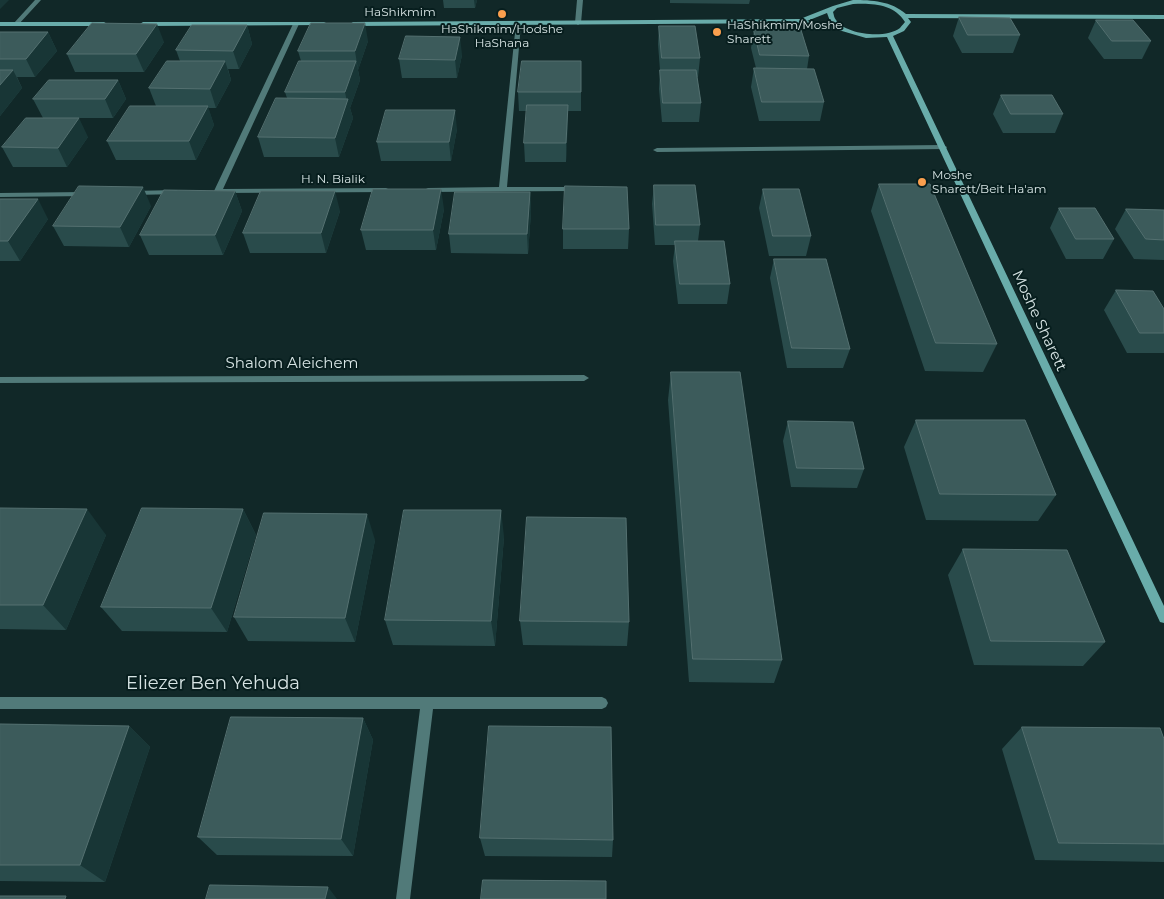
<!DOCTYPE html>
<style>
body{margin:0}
canvas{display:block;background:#112828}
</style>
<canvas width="1164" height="899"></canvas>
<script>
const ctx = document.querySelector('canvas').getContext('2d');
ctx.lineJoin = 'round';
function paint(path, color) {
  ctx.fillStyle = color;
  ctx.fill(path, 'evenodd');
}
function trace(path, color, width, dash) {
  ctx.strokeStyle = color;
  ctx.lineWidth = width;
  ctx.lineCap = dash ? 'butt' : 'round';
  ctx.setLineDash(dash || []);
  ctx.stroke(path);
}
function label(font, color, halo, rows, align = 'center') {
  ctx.font = font + ' Montserrat,sans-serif';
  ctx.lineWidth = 4;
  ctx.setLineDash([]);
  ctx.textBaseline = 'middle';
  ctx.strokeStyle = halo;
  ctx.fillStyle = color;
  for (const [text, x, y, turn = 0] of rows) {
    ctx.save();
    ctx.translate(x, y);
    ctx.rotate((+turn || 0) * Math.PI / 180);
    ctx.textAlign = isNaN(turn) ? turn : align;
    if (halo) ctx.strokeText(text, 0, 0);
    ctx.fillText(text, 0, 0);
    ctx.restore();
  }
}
paint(new Path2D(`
 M943,145L947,147L946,149L657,152L653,150L657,148Z`), '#517a79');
paint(new Path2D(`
 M35,0H41L18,25H14V23Z
 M577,0H583L581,23L578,25L575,23Z
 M296,22L299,24L223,189L386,188L390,190L389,192L218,193L214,191L293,24Z
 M516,23L521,24L507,187H569L573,189L569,191L425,192L424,190L428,188L499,187Z
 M176,190L180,192L179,194L133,195L129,193L133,191Z
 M86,192L90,194L89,196L0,197V193Z
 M584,375L589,378L584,381L0,383V377Z
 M0,697H602L606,699L608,703L606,707L602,709H433L410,899H396L420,709H0Z`), '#517a79');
paint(new Path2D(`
 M853,0C872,0 891,1 906,14L1164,15V19L908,18L911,22L904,31L893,36L1164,606V623L1160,622L887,37L866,38L842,31L800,23L353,26L350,24L353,22L800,19L833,6ZM853,4C873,3 894,4 905,22C905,22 900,28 900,28C886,39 846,35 836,20C834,18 834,15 833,12L837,8ZM827,13L830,21L835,26L807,21Z
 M0,22H104L107,24L104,26H0Z
 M324,22L326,23V25L143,26L140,24L143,22Z`), '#69acaa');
paint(new Path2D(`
 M443,0H477L475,8H444Z
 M670,0H750L749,4L670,3Z
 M959,17L1020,35L1013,53H962L953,36Z
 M1096,20L1151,41L1142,59H1104L1088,38Z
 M247,25L252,44L239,69H228L231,80L216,108H208L214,125L196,160H116L107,141L156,106L149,88L180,61L176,50Z
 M659,26L700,58L698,77H697L701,103L699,122H662L659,89L660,70L658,44Z
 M754,30L809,56L807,69L824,102L820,121H759L751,87L754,68H756L751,48Z
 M0,32H48L57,51L35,77H17L22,88L0,116Z
 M368,41L358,70L360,80L350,108L353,118L339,157H264L258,137L287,98L285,92L301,61L298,51Z
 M164,42L144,72H75L67,54Z
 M462,55L457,78H402L399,59Z
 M581,61V111H568L566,162H525L524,143L527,111H519L518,92Z
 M118,80L126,99L113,118H43L33,99Z
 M1001,95L1063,114L1055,133H1003L993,114Z
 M457,129L451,161H381L377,142Z
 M88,137L67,167H13L2,147Z
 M879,184L997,344L983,372L925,371L871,211Z
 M654,185L700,225L698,241L730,284L727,304H678L673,261L675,245H655L652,204Z
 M763,189L811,236L806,256H769L759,208Z
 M235,191L242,211L223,255H149L140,235Z
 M530,192L531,212L528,254L451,253L449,234Z
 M0,199L48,219L20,261H0Z
 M151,206L129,247L64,246L53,226Z
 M1059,208L1114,239L1103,259H1066L1050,228Z
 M444,209L436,250H366L361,230Z
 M1126,209L1164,210V260L1134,259L1115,229Z
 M340,211L326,253H250L243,233Z
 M563,229H629L628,249H563Z
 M774,259L850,349L843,368H787L770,278Z
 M1116,290L1164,309V353H1127L1104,310Z
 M671,372L782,660L774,683L689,682L668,400Z
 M916,420L1056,495L1038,521L926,520L904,447Z
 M788,421L864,469L857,488L791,487L783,441Z
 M0,508L106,535L66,630L0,629Z
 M243,509L256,535L227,632L122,631L101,607Z
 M504,537L495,646L393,645L385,620Z
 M375,540L355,642L248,641L234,617Z
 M963,549L1105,642L1083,666L974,665L948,575Z
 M520,621L629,622L627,646L523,645Z
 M363,718L373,740L353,856L217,855L198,837Z
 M0,724L129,726L150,747L105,882L0,881Z
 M1022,727L1164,739V862L1035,860L1002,749Z
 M480,838L613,840L612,857L485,856Z`), '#294b4b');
paint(new Path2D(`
 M0,0H9L0,9Z
 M474,0H477L475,8Z
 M365,23L368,41L358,70L355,51Z
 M157,24L164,42L144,72L136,54Z
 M247,25L252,44L239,69L233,51Z
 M48,32L57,51L35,77L26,59Z
 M460,37L462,55L457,78L455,60Z
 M225,61L231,80L216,108L210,89Z
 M356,61L360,80L350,108L353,118L339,157L335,138L347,102L345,92Z
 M13,70L22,88L0,116V85Z
 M118,80L126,99L113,118L105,99Z
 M568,105V125L566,162V143Z
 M208,106L214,125L196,160L189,141Z
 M455,110L457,129L451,161L449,142Z
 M79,118L88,137L67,167L58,148Z
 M143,187L151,206L129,247L120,227Z
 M441,189L444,209L436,250L433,230Z
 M235,191L242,211L223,255L215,235Z
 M335,191L340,211L326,253L321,233Z
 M530,192L531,212L528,254L527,234Z
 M38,199L48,219L20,261L8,241Z
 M87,509L106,535L66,630L43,605Z
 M243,509L256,535L227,632L211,608Z
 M501,510L504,537L495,646L491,621Z
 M367,514L375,540L355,642L345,618Z
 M363,718L373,740L353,856L341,839Z
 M129,726L150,747L105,882L80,865Z
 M328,887L337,899H325Z`), '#183636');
const building = new Path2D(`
 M959,17L1010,18L1020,35H968Z
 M1096,20H1133L1151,41H1112Z
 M92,23L157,24L136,54H67Z
 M311,23H365L355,51H298Z
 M192,25H247L233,51L176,50Z
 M659,26H695L700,58H662Z
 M754,30H801L809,56L760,55Z
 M0,32H48L26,59H0Z
 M406,36L460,37L455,60L399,59Z
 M167,61H225L210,89L149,88Z
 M299,61H356L345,92H285Z
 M522,61H581V92H518Z
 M754,68L814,69L824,102H762Z
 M0,70H13L0,85Z
 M660,70H696L701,103H663Z
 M49,80H118L105,99H33Z
 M1001,95H1052L1063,114H1011Z
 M276,98L348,99L335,138L258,137Z
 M527,105H568L566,143H524Z
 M130,106H208L189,141H107Z
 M386,110H455L449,142H377Z
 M26,118H79L58,148L2,147Z
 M879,184H930L997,344L936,343Z
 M654,185H695L700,225H656Z
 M79,186L143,187L120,227L53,226Z
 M565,186L627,187L629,229H563Z
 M373,189H441L433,230H361Z
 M763,189H799L811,236H773Z
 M164,190L235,191L215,235H140Z
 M261,191H335L321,233H243Z
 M455,192H530L527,234H449Z
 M0,199H38L8,241H0Z
 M1059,208H1095L1114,239H1076Z
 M1126,209L1164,210V240L1146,239Z
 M675,241H724L730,284H680Z
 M774,259H826L850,349L792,348Z
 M1116,290L1153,291L1164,309V333H1140Z
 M671,372H740L782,660L693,659Z
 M916,420H1025L1056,495L940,494Z
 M788,421L853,422L864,469L797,468Z
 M0,508L87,509L43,605H0Z
 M142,508L243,509L211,608L101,607Z
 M404,510H501L491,621L385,620Z
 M264,513L367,514L345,618L234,617Z
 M527,517L626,518L629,622L520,621Z
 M963,549L1067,550L1105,642L991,641Z
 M231,717L363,718L341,839L198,837Z
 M0,724L129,726L80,865H0Z
 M489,726L611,727L613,840L480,838Z
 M1022,727L1160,728L1164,739V844L1059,843Z
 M483,880L606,881V899H481Z
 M210,885L328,887L325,899H206Z
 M0,896H66L65,899H0Z`);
paint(building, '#3c5b5b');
trace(building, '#547070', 1);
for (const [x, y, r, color] of [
 [502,14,5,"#fa9f4e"],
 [717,32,5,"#fa9f4e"],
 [922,182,5,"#fa9f4e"]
]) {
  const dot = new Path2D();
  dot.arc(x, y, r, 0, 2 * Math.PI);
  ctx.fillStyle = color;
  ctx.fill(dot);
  trace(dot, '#071e1e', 2);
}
label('12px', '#d7e4e4', '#071e1e', [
 ["HaShikmim",400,12],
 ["H. N. Bialik",333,179]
]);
label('12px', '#d7e4e4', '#071e1e', [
 ["HaShikmim/Moshe",727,25],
 ["Sharett",727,39],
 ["HaShikmim/Hodshe",502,29,"center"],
 ["HaShana",502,43,"center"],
 ["Moshe",932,175],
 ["Sharett/Beit Ha'am",932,189]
], 'left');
label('15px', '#d7e4e4', '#071e1e', [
 ["Moshe Sharett",1039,321,65],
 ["Shalom Aleichem",292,364]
]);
label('18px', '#d7e4e4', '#071e1e', [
 ["Eliezer Ben Yehuda",213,684]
]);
</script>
